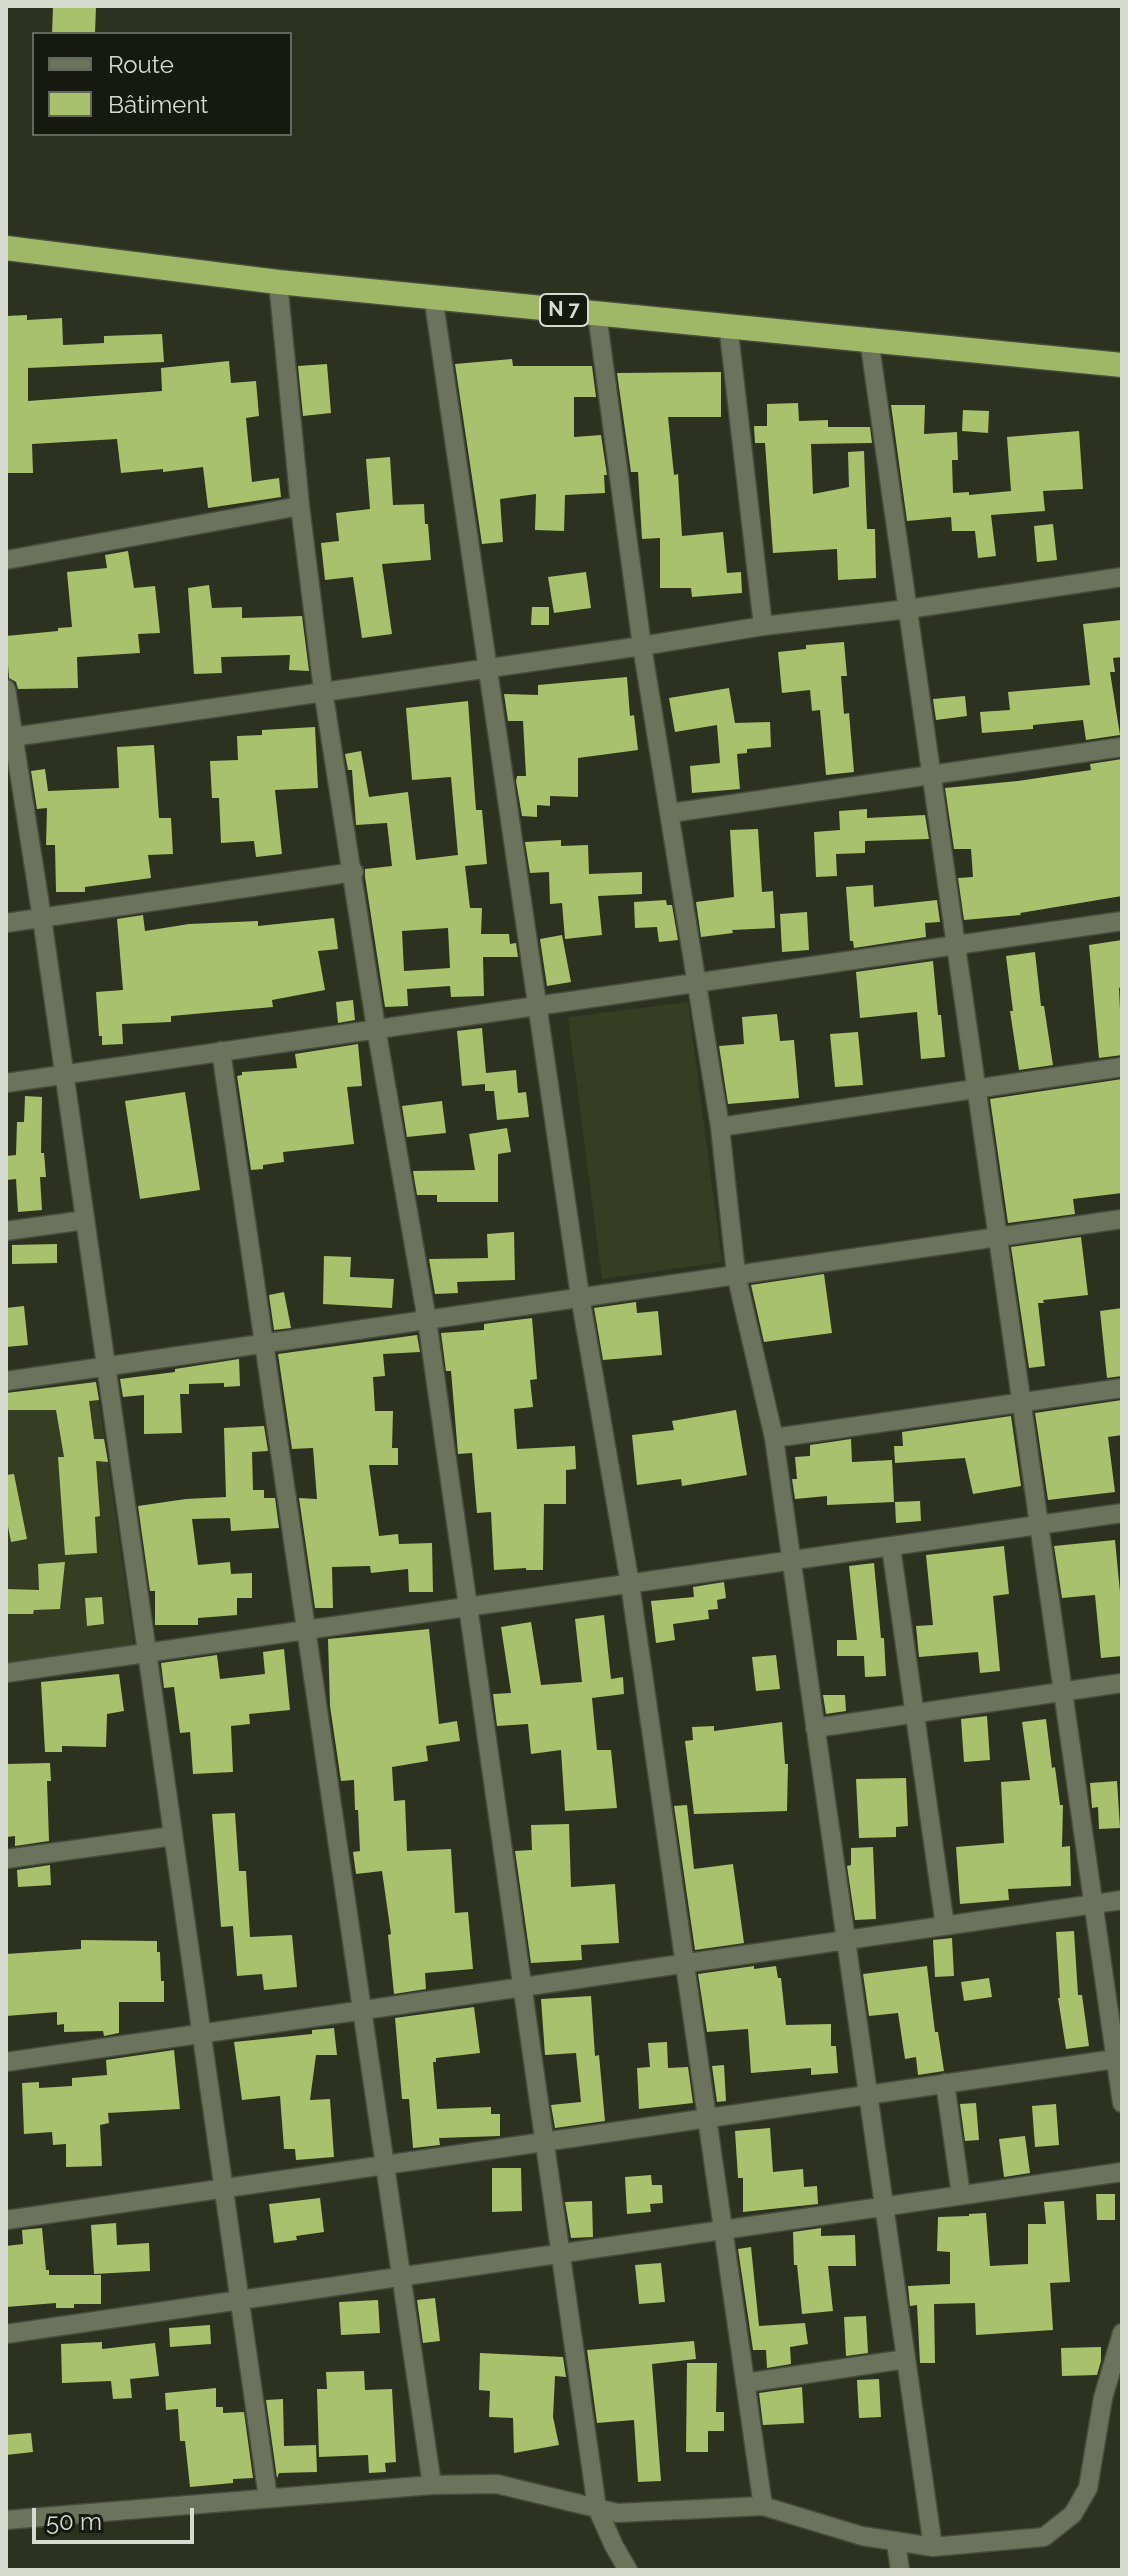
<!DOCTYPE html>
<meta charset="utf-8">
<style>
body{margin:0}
#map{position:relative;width:1128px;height:2576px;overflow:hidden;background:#2c321f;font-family:Raleway,sans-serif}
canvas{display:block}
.frame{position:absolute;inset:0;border:8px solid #d7dbcf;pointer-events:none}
.legend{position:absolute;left:32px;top:32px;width:260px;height:104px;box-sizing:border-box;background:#161910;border:2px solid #63675c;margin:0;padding:10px 14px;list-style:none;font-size:24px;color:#d7dbcf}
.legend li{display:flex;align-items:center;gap:16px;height:40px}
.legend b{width:40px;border:2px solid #63675c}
.scale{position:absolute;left:32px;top:2508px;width:162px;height:36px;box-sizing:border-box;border:4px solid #d7dbcf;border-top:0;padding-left:10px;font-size:24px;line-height:28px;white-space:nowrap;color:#d7dbcf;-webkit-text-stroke:6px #161910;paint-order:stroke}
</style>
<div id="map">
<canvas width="1128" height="2576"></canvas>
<div class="frame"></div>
<ul class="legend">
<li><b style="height:10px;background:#6c735d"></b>Route</li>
<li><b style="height:22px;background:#a9c16c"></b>Bâtiment</li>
</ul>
<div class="scale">50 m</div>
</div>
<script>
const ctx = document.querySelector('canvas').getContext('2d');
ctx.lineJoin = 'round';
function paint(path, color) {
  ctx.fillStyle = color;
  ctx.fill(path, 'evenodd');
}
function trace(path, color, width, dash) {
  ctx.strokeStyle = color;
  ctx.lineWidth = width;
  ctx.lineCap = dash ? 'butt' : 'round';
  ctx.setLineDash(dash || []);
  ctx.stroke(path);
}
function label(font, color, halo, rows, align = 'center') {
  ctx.font = font + ' Raleway,sans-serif';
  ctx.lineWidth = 8;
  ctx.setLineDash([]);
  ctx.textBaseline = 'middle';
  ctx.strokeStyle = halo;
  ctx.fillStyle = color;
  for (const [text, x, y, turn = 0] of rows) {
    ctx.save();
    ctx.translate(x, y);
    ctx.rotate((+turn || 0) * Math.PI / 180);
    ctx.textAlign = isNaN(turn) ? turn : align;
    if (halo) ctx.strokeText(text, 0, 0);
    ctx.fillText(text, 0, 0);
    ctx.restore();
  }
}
paint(new Path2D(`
 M688,1002L722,1262L602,1279L568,1017Z
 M96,1380L134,1644L6,1663V1394Z`), '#353d23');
paint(new Path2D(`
 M53,6H96L95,34H52Z
 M27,315V320L62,318L63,345L104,343V336L162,334L164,362L28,368V401L162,391L161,368L229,361L231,383L256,381L259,416L246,418L252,482L279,478L281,497L208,508L203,467L163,472V469L121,473L117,439L32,444L33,473H6V316Z
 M512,359L513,366H592L596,397H574V437L601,435L607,475H604L605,493L565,495L564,531L535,530L536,494L500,499L503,542L482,544L455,364Z
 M327,364L331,413L303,416L298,366Z
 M721,372V417H668L674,475L678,474L682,536L723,532L727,573L741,572L742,593L692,597L691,588H660V538L642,539L638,472H631L617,373Z
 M798,403L799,421L828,420V427H870L872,443L811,444L813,494L849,487L848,452L864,451L867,529H875L876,578L838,580L837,549L773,553L765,443H755L754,426H767V404Z
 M891,405H925L924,434L957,432L958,460H952L953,493L969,492V495L1011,491L1007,437L1079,431L1083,489L1043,491L1045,511L991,515L996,556L978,558L975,531H952L951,517L907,521Z
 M963,410L989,411L988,433L962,431Z
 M390,457L393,505L424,504L425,524H428L431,560L382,564L392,634L362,638L353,577L325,580L321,543L339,541L336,513L370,509L366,459Z
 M1053,524L1057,560L1037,562L1034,526Z
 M128,551L134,588L155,586L160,633L138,634L140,653L77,657L78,688L18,689L16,682L9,678L8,665H6V636L58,631V628L72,627L67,572L107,568L105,555Z
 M586,572L591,608L554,613L548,577Z
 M209,585L212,608L242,607V618L302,616L309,671L289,670L290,655L221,657L222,673L194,674L188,588Z
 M532,607H549V625H531Z
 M1122,620V657L1113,658L1115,672H1110L1120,735L1086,740L1083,720L1033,725V729L982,733L980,712L1010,710L1008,692L1090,685L1083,624Z
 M844,642L847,676H841L844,714L849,713L854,772L826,775L820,710L812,711L810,690L782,693L778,652L806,649V645Z
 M627,677L630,716L634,715L638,750L578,758V797L550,796V806L537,805V817L522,816L516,781L517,776H526L523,721H508L504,694L538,695V685Z
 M729,688L735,723L770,722L771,747L747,749V753L737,754L740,789L692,793L690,766L720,763L717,725L675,732L669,698Z
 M965,696L967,716L936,720L933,699Z
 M468,701L476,810H482L487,864L465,866L470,908H482L481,934H509L510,944L516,943L518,957H483L484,996L451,997L450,986L407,989L408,1006L385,1007L365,877V869L392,866L387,823L356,825L352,770H348L345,754L361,751L369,797L408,792L416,860L458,855L451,777L412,780L406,708ZM448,928L450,968L404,971L402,931Z
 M315,727L318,788L275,790L282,854L256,857L254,841L221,843L219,798H212L210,761L238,760L237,736L262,735V730Z
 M154,745L159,818H171L173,854L148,855L151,878L85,887V892H56L55,845H46L47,808L37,809L31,771L45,769L48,791L119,788L117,747Z
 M1122,759V896L1020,913L1021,915L964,920L958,878L973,877L971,849H954L945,788L1018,781L1091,770L1090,764Z
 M867,809V818L925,815L929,839L865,841V853L836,854L837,876L816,877L814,832L840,830L839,811Z
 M758,829L762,892L773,891L775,928L732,930L733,933L701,937L696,902L734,897L730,830Z
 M561,840V846L588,845L589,874L642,872V894L598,896L602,935L565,939L562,903L550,904L549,872L530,873L525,842Z
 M873,885L874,907L937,900L940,922L925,923L926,937L854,948L853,941H850L846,887Z
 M666,900L667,905H672L678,940L659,942L657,927L635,928L634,902Z
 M807,912L809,950L782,952L780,914Z
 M143,915L145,931L189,924L258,921V926L334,918L338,949L318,951L325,990L272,1000L273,1007L171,1016V1022L122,1024L123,1044L102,1045V1036H99L96,992L123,990L117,919Z
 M562,935L571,982L547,986L540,939Z
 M1122,940V987L1119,988L1122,1055L1099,1058L1089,945Z
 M1035,952L1041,1006H1044L1053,1065L1019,1070L1010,1011H1013L1006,956Z
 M933,961L938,1015H941L945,1057L921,1059L917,1012L860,1018L856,972Z
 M353,1000L355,1020L338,1023L336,1002Z
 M777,1014L780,1041L794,1040L799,1098L728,1104L719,1046L744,1044L742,1017Z
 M482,1028L486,1073L516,1070L518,1093L526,1092L529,1117L497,1120L494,1091H485V1084L462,1086L457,1031Z
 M858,1032L863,1085L835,1087L830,1034Z
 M358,1044L362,1086L347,1087L354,1144L283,1152L284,1162L263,1165V1169L251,1170L237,1076L242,1075V1072L297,1068L295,1054Z
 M1122,1079V1193L1073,1199L1075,1214L1008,1223L990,1099Z
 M185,1092L200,1190L140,1199L125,1101Z
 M25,1096L42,1097L41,1153H44L46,1177H40L42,1210L18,1212L16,1179L6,1180V1156L16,1155L17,1122H24Z
 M442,1101L446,1133L407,1137L402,1106Z
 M507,1128L511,1152L498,1154V1202H437V1195H417L413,1171L475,1170L469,1134Z
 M514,1232L515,1280L457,1282L458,1293L435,1294L429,1259L488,1258L487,1234Z
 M1081,1237L1088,1295L1043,1300L1044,1303H1038L1045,1366L1029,1368L1011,1247Z
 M57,1244V1263L12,1264V1245Z
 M324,1256L351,1257L350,1277L394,1279L392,1308L323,1304Z
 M824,1274L832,1333L764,1342L751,1285Z
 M284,1292L291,1328L274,1330L269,1295Z
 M636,1302L637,1313L658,1311L662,1355L603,1360L594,1308Z
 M24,1306L28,1345L6,1347V1308Z
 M1122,1308V1376L1107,1378L1100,1311Z
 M532,1318L537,1379L530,1380L533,1407L514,1409L517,1449L575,1446L576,1469L566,1470V1504H544L543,1570H526V1568L494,1570L491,1512L477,1513L472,1453L458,1454L451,1371H446L441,1333L484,1330V1324Z
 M417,1335L420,1352L383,1354L385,1376L373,1377L375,1411H393L392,1448H398V1465H369L379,1536L398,1534L399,1544L432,1543L433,1592H409L408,1569L371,1573L370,1566L332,1567L333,1608H315L299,1498L317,1499L313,1448L292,1449L278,1354Z
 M239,1359L240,1386L224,1387V1383L189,1384V1394H180L182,1433L144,1434V1395L123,1397L120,1379L175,1372V1369Z
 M96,1382L99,1400L89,1401L94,1439H104L108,1462L96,1461L100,1516L95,1517L97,1553L65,1555L58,1457H64L56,1410H6V1393Z
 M1122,1400V1435L1108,1437L1115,1492L1048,1500L1035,1413Z
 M736,1410L747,1475L682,1486L681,1479L637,1485L632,1435L674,1430L672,1421Z
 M1011,1416L1021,1486L973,1494L965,1458L895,1463L894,1446H903L902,1432Z
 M264,1426L268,1451L252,1452L253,1490H264V1498H275L279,1528L231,1531L230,1518L192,1519L198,1565L230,1562L231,1574L252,1573V1598H237V1615L198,1618V1625H155V1591H150L138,1506L186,1499L226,1497L224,1428Z
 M851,1439L852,1462L892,1460L894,1502L827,1505V1496L795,1499L792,1479H797L795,1457L810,1456V1445Z
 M14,1474L27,1539L11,1542L6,1516V1475Z
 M920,1501L921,1521L896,1523L895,1502Z
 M1115,1540L1122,1613V1656L1101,1658L1095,1595L1062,1598L1054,1546Z
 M1004,1546L1009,1594L993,1596L1000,1671L980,1673L978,1652L919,1657L916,1626L933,1625L926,1555Z
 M65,1562L60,1609L34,1610L33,1614H6V1589L39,1590L38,1564Z
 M874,1563L881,1638H884L886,1676L865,1677L864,1656H837V1640H857L849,1566Z
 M724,1582L726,1598L717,1600L718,1609L708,1610L709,1619L673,1624L675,1640L656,1643L651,1601L694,1597L693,1587Z
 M102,1597L104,1624L87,1626L85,1598Z
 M604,1615L611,1679L623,1677L624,1694L592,1698L597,1750H611L617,1808L565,1811L561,1750L531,1754L528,1724L497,1726L493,1694L511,1693L501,1627L531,1622L541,1685L582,1682L575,1619Z
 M429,1629L439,1724L457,1721L460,1741L426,1746L428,1761L392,1767L394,1801L405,1800L407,1851L451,1849L455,1913L468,1912L473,1969L425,1973L426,1989L394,1994L388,1935L391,1934L382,1871L356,1874L353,1852L360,1851L358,1810H355L354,1780L341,1781L330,1706L328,1639Z
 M284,1649L290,1710L249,1714L250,1724L231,1726L233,1772L193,1774L190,1732L180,1733L174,1687L164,1688L161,1663L217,1655L220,1679L265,1674L263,1652Z
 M776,1655L780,1689L756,1691L752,1657Z
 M119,1674L124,1711L107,1714L106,1747L62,1746V1752H45L41,1682Z
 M823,1695H845L846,1711L826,1714Z
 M987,1716L990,1760L964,1762L961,1719Z
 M1046,1719L1052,1768L1055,1767L1060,1805H1063L1062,1847L1070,1846L1071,1886L1008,1889L1009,1900L960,1904L956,1847L1004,1843L1001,1782L1030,1780L1022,1722Z
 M782,1722L785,1764H788L787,1811L694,1814L685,1741L693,1740L692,1727L714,1726V1731Z
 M50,1763L51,1781H47L49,1841L15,1846V1836L6,1837V1764Z
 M906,1778L908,1826L896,1827V1837L859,1838L856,1779Z
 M1117,1781L1120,1828L1099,1829L1098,1807L1092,1808L1090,1783Z
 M687,1805L694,1869L733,1864L744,1943L695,1950L674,1806Z
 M235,1813L239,1871H246L250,1937L292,1935L297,1987L264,1990L262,1974L237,1976L233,1926L221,1927L212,1814Z
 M569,1824L571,1887L615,1884L619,1943L581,1945L582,1960L531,1963L515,1851L532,1850L531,1825Z
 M873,1847L876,1919L855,1920L847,1866L851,1865V1848Z
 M50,1865L51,1885L18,1887L17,1870Z
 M1074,1931L1078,1995H1082L1089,2046L1066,2049L1058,1998H1060L1056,1932Z
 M952,1938L954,1976L935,1977L933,1940Z
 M81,1940L157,1941V1952H160L161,1981H164V2002H119V2033L104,2036L103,2031L64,2032V2024L57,2025V2012L6,2016V1954L81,1949Z
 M754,1966V1969L776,1966L778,1978H781L786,2025L831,2024V2046H836L838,2073L811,2075V2068L751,2073L748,2029L707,2032L698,1974Z
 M927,1966L935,2032H938L944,2071L918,2075L916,2057L905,2059L898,2013L869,2016L863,1974Z
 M989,1978L992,1997L964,2001L961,1982Z
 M591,1996L595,2056L599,2055L605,2121L555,2128L551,2105L581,2102L576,2053L545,2055L541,1999Z
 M474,2007L480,2053L436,2058V2062H433L437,2109L491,2107V2114H500V2136L439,2138L440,2145L413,2148L409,2099H402L395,2018Z
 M334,2028L337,2055H316L310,2100L330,2099L334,2157L296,2160L295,2149H284L280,2096L242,2100L234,2042L312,2034V2030Z
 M667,2042L668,2068L688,2067L693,2103L639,2109L637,2068L650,2067L648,2043Z
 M174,2050L180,2109L108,2113L109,2123L100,2125L102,2166L66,2167V2144L53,2145L52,2132L24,2134L22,2083L39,2082V2088L72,2086V2078L107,2075L106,2060Z
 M724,2065L726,2101L717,2102L712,2066Z
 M976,2103L979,2140L965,2141L960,2104Z
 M1056,2104L1059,2145L1035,2147L1032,2106Z
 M770,2128L773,2172L803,2169L804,2187L817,2186L818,2204L743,2212V2178H738L735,2131Z
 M1025,2136L1030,2173L1004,2177L999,2139Z
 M492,2168H521L522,2211L492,2212Z
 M651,2175L652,2185H662L663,2203L650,2204L651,2212L627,2214L625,2177Z
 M1096,2194H1115V2220H1097Z
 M320,2198L324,2232L296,2236L297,2240L274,2243L269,2204Z
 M592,2201L593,2237L571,2238L565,2202Z
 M1064,2201L1070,2282L1050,2283L1053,2330L976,2335L975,2303L934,2304L935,2363H920L917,2305L910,2306L908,2286L950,2284V2252L937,2251L938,2217L969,2216V2214L986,2213L990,2266L1028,2264V2224H1046L1044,2202Z
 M116,2223L117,2245L149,2243L150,2271L94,2274L91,2225Z
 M42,2228L46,2270H49V2275H101V2304H74V2308H56V2303L6,2307V2246L23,2244L22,2230Z
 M821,2228V2236L855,2235L856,2266H828L833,2311L802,2314L797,2265H794L793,2232Z
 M751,2247L759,2326L805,2323L808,2344L790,2347L791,2364L767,2368L766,2350H753L738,2249Z
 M661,2263L665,2302L639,2304L635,2265Z
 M435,2298L440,2341L423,2343L417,2300Z
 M378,2300L380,2333L341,2335L339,2302Z
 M866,2316L868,2353L846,2356L844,2317Z
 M210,2325L211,2344L170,2347L169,2328Z
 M694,2341L696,2359L652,2364L661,2481L638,2482L634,2420L597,2423L587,2350Z
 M102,2342V2349L155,2343L159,2376L130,2379L132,2398L113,2399L111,2381L62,2383L61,2344Z
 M1101,2347V2361L1097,2375L1062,2376L1061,2348Z
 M480,2353L563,2357L566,2377L555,2376L553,2417L559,2445L514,2453L513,2418L489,2417L490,2391L479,2390Z
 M687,2363H717L716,2412H724V2431H708V2452H686Z
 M364,2371L365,2390L392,2389L396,2462L385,2463L386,2472L369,2473L368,2455L319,2457L317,2389H327L326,2372Z
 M879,2379L881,2417L859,2418L857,2380Z
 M802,2387L804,2423L763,2425L759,2393Z
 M216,2388V2407H223V2413L244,2412L253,2478L233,2479V2483L190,2487L185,2441H180L178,2409L166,2410L165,2393Z
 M283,2399L284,2446L316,2445L317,2472L279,2473L277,2478L266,2400Z
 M31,2433L33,2452L6,2455V2435Z`), '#a9c16c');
const street = new Path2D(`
 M278,282L300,506L323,690L376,1028L427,1320L597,2508L614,2546L628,2570
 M433,296L580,1296L630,1584L763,2506
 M597,314L642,646L720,1127L736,1274L774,1438L933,2547
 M728,324L763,626
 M869,339L1122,2103
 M6,560L300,506
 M6,689L42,918L268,2498
 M6,738L642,646L763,626L908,609L1122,577
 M671,813L1122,747
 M6,923L354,872
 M221,1051L432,2485
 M6,1083L1122,921
 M720,1127L1122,1067
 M6,1231L85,1220
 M6,1381L1122,1219
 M774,1438L1122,1388
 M891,1547L945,1926
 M6,1673L1122,1513
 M815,1728L1122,1683
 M6,1859L173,1836
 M6,2062L1122,1900
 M945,2083L961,2195
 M6,2220L1122,2058
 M6,2334L1122,2172
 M745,2383L906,2359
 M6,2520L432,2485L497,2484L617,2513L763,2506L862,2536L933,2547L1044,2537L1073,2514L1088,2488L1103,2398L1122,2333
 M896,2543L900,2570`);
const highway = new Path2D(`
 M6,248L278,282L1122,365`);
trace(street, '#474c3c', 21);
trace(highway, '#474c3c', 27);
trace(street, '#6c735d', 18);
trace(highway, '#a0b767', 24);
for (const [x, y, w] of [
 [564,310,48]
]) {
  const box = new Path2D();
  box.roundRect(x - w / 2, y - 16, w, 32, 6);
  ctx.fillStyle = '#161910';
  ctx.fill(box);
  trace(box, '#d7dbcf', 2);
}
label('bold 20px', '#d7dbcf', null, [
 ["N 7",564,310]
]);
</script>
